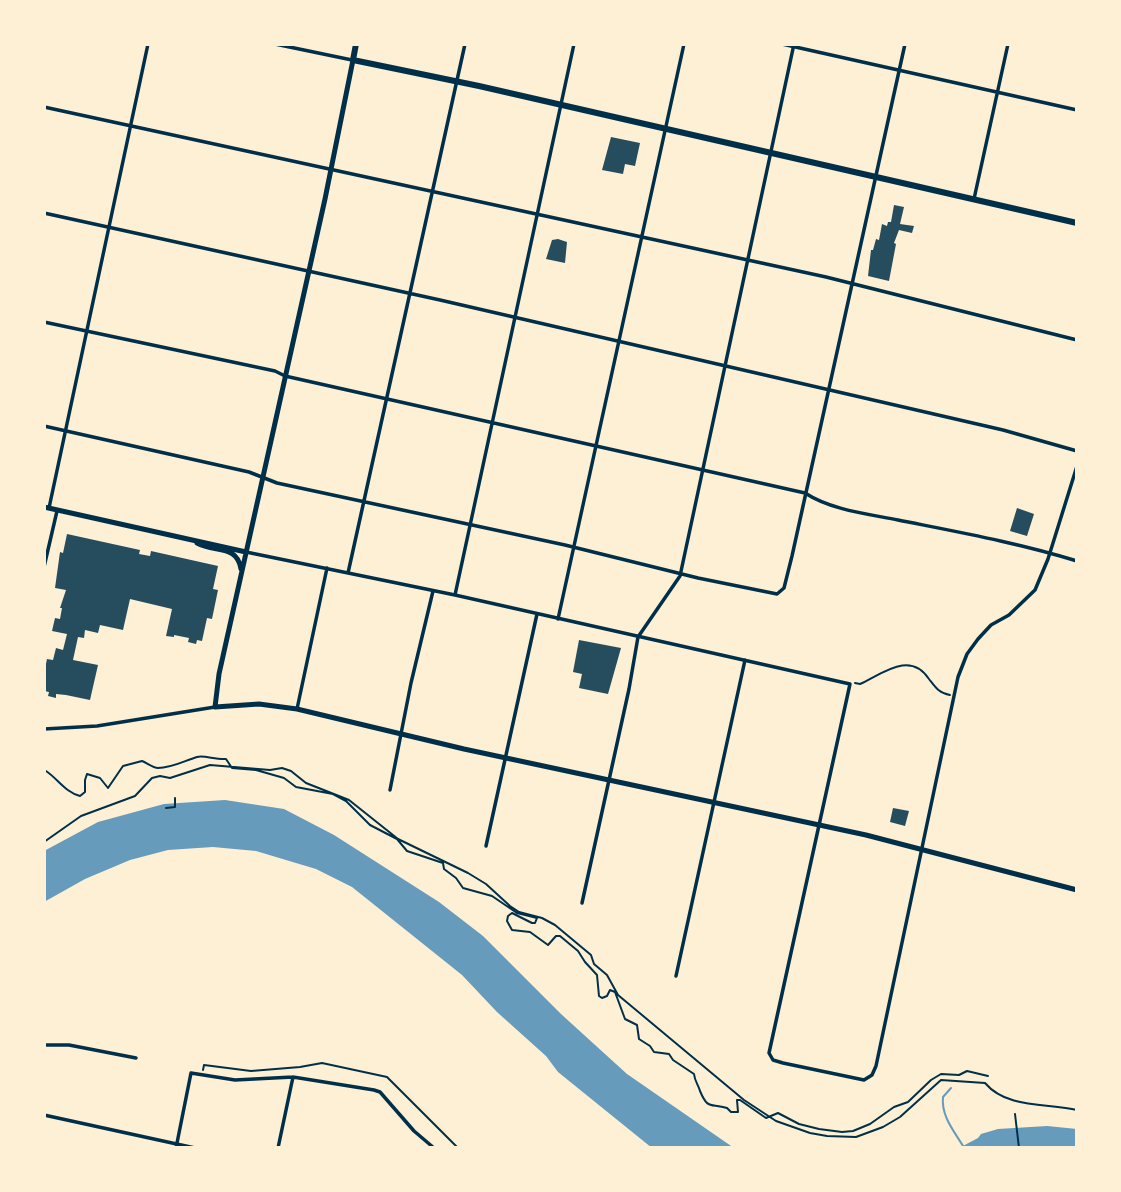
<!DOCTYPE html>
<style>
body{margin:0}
#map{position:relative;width:1121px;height:1192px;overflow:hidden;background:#fdf0d5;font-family:Mulish,sans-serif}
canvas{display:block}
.frame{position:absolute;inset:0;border:46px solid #fdf0d5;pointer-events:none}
</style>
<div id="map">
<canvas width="1121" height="1192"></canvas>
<div class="frame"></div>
</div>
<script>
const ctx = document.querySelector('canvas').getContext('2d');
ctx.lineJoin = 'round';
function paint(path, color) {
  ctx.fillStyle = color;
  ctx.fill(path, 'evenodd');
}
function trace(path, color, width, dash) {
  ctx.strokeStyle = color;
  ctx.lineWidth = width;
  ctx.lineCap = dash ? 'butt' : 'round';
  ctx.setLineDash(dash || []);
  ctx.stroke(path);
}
paint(new Path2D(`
 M225,800L284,809L334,835L439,902L483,936L561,1014L627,1074L734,1148H652L558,1072L546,1056L497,1012L462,975L352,887L316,869L256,851L213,847L168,850L130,860L85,879L44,902V851L98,822L164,804Z
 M1047,1126L1077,1129V1148H959L978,1138L981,1134L998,1129Z`), '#669bbc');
trace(new Path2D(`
 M951,1088L943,1097C941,1116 954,1131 963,1146`), '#669bbc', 2);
paint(new Path2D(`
 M611,137L640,143L635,166L625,164L623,174L602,170Z
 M894,205L904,207L900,224L914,226L912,233L899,230L894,243L896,244L889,281L868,276L871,250H873L876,239L879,240L882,224L887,226L888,222H891Z
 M558,239L567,242L565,263L546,259L552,240Z
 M1017,508L1034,514L1027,536L1010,531Z
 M67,534L140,550L139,554L150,556L151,551L218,566L213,589L218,590L212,619L207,618L202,641L197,640L196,644L188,642L189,638L174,635V637L166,636L172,609L130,599L123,630L100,625L98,633L85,630L84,638L78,637L73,660L98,665L90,700L66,695L56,694V698L48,696L49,692L44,691V673L47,659L53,660L56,648L63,650L67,634L52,631L55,618L60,619L62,608H60L66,590L55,588L60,552L63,553Z
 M579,640L621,648L608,694L579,688L582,674L573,672Z
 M893,808L909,811L905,826L890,822Z`), '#264d5e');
trace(new Path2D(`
 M855,683L860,684C882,674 910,650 929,679C936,688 939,693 950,695
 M44,772L46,771C58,779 65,792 80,796L85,792V780L87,774L100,778L108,788L123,766L142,761C147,763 153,768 158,768C172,768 184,761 197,757C204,755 216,760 226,759L232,768L256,770L284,778L296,787L333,794L346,801L370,825L397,839L407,851L443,863L444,869L456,878L463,888L492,896L517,913L537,918L535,923H532L512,913L508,916L507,921L512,930L530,932L548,945L556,936H560L578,951L585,962L597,975L599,996L602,998L607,996L610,990L615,992L625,1019L637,1025L639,1039L650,1046L654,1052L669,1054L673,1060L694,1074C695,1082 698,1084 700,1091C708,1110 710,1103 727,1108L731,1112H738L737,1100H740L766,1118L778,1113L799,1124L819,1129L842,1132L853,1131L870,1124L894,1107L908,1102L931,1080L941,1074L959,1075L967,1071L988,1076
 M166,808L175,807V798
 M44,842L81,816L135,796L152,778L160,776L170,778L210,765L270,770L282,768L291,771L306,783L349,800L398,839L468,873L486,884L510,906L519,912L542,918L555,925L591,955L594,964L607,975L618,995L744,1100L776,1121L810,1133L827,1136L856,1137L883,1127L900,1117L941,1080L985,1083C1007,1109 1047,1103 1077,1110
 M203,1070L204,1065L251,1071L300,1067L322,1063L387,1077L458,1148
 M1015,1114L1019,1148`), '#003049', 2);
trace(new Path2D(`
 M275,44L352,60
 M782,44L1077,110
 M44,107L826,277L1077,340
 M974,199L1008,44
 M44,213L440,300L1003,430L1077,451
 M44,322L275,371L285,376L805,493C831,510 868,514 898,520C958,532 1019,543 1077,561
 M44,426L249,472L277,483L565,545L698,578L777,594L784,588L792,556L905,44
 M49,508L148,44
 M246,552L455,595L850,684L769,1053L773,1060L783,1063L864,1080L872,1075L876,1066L958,677L967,654L978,639L991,625L1009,615L1035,590L1048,559L1077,466
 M44,567L57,511
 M348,573L465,44
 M455,595L574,44
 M558,619L684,44
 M297,709L327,568
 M44,729L97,726L215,707
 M390,790L411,683L433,591
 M486,846L537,614
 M582,903L629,689L638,637L680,576L794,44
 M676,976L745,660
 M44,1045H69L136,1058
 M44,1115L195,1148
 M176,1148L191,1073L235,1080L293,1077L374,1090L380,1092L414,1131L434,1148
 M278,1148L293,1077`), '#003049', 3.5);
trace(new Path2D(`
 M353,60L325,199L219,674L215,707L259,704L297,709L464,749L866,835L1077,890
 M44,507L246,552
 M197,543C215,553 237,544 241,569`), '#003049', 5);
trace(new Path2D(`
 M356,44L353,60L479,86L1077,223`), '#003049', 6);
</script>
